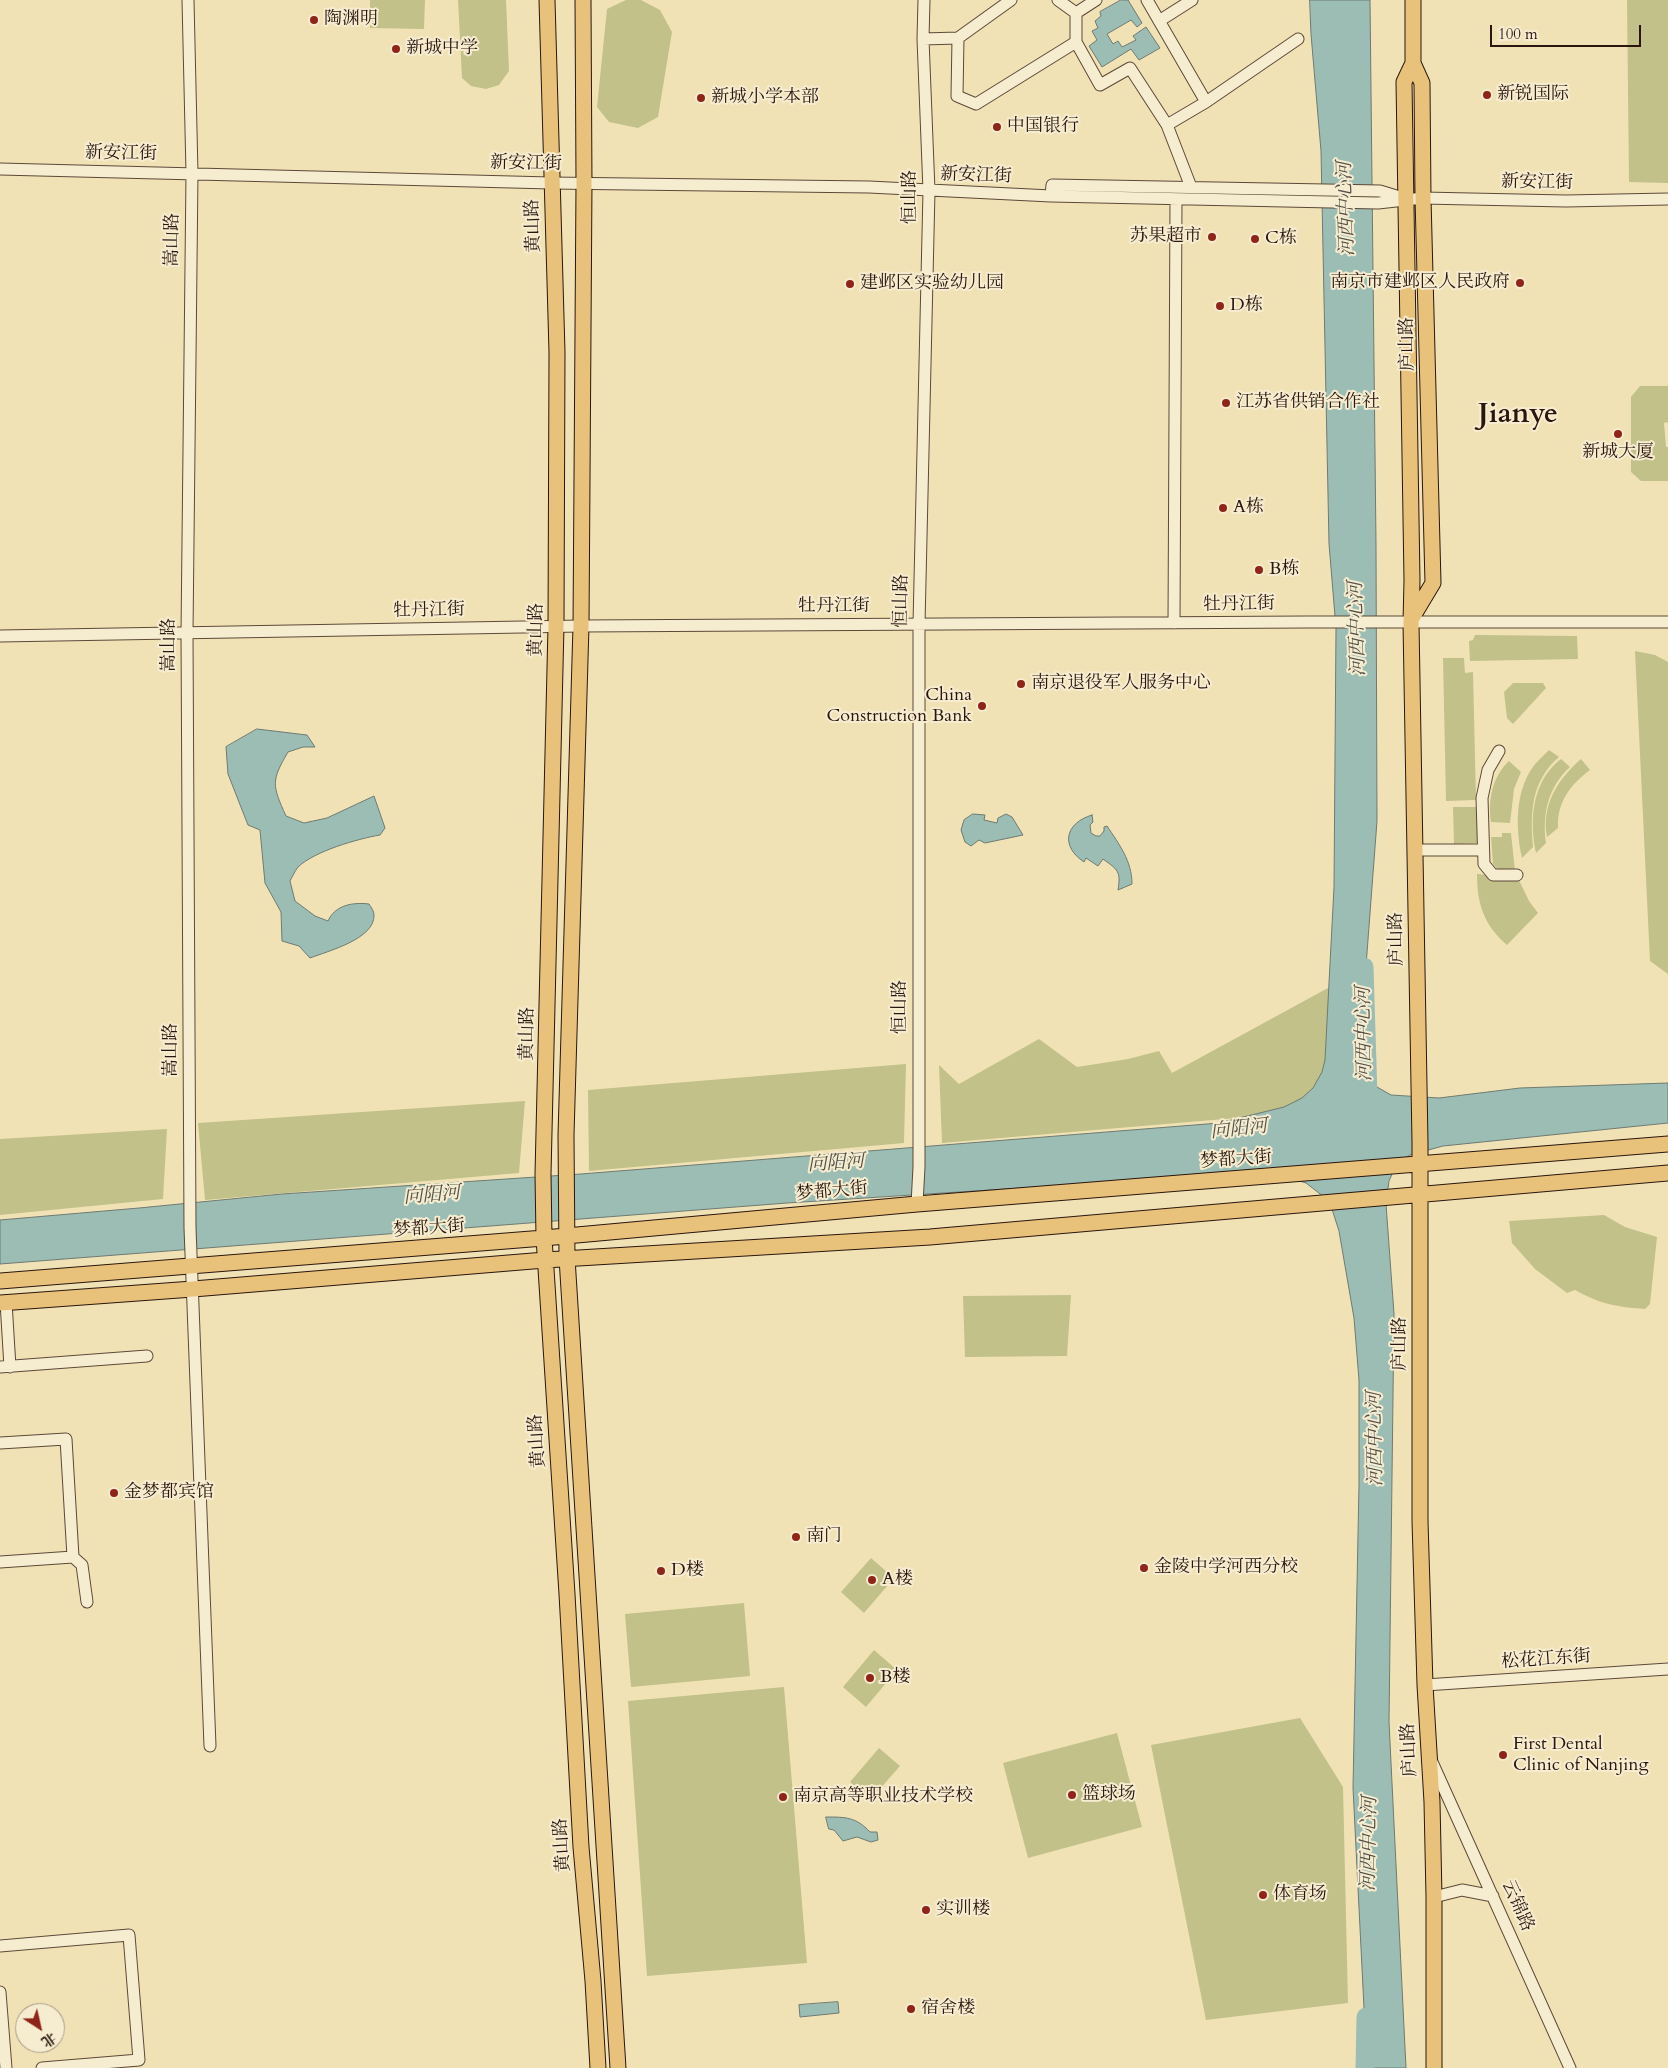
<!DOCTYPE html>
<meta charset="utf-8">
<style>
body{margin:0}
#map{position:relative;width:1668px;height:2068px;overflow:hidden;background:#f1e2b6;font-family:Cardo,"Noto Serif SC",serif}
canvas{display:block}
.north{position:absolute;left:15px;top:2003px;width:50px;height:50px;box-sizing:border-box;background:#f6ecd0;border:1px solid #a49682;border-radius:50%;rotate:145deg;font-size:14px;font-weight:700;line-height:20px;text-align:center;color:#2a160e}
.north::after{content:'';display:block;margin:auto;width:18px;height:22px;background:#8f2418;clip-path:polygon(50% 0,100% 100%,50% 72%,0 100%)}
.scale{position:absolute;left:1490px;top:25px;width:151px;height:22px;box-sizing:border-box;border:2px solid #2a160e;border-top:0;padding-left:6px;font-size:15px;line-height:18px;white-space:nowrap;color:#2a160e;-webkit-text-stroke:4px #f6ecd0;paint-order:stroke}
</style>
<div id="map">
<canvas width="1668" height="2068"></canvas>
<div class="north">北</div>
<div class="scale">100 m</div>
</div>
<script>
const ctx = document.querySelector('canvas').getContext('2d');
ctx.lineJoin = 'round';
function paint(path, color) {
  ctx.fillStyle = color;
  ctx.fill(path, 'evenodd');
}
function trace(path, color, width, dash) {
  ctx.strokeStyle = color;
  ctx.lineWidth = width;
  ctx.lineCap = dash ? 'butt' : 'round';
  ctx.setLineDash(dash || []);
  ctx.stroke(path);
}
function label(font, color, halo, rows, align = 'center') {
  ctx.font = font + ' Cardo,"Noto Serif SC",serif';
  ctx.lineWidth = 4;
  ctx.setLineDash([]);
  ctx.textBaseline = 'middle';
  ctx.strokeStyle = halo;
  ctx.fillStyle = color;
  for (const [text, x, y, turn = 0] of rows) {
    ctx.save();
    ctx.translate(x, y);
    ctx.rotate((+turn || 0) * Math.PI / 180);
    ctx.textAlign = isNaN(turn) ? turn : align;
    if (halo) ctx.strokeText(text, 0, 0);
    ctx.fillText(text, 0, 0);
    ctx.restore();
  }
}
paint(new Path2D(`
 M370,0H425L424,29L370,28Z
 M458,0H506L509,71L499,85L486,89L471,86L462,78Z
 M626,0H641L660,10L672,32L658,117L638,128L609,122L597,107L607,9Z
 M1627,0H1668V183L1629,182Z
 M1640,386H1668V422L1664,423L1666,447H1668V481H1641L1631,472V397Z
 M1475,635L1577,636L1578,659L1470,661L1469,641L1473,640Z
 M1635,651L1655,655L1668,662V974L1650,961Z
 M1443,658H1464L1465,673L1473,672L1476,800L1446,801Z
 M1513,683H1543L1546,688L1513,724L1507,718L1504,692Z
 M1549,750L1559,757C1531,781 1530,813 1533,847L1522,858C1516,831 1515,798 1529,773C1534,764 1542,757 1549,750Z
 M1561,759L1570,767C1548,787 1542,814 1546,843L1536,853C1529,820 1532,781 1561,759Z
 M1581,759L1590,770C1570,785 1557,802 1558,828L1547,837C1541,805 1558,779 1581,759Z
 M1509,761L1521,772L1514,789L1510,823L1491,822C1488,800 1492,777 1509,761Z
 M1453,807H1478L1479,843L1454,844Z
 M1502,833H1511L1515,871L1498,870L1493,864L1491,837H1502Z
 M1477,874L1518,878L1529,901L1538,913L1507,945C1484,925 1477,904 1477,874Z
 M1328,988L1341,1087L1319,1111L942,1143L939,1065L959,1084L1039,1039L1077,1067L1128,1059L1159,1051L1172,1073Z
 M906,1064L904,1143L589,1171L588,1090Z
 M525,1101L519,1173L205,1200L198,1123Z
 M167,1129L163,1199L0,1215V1139Z
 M1604,1215L1625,1227L1657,1237L1650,1304L1645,1309C1617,1307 1600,1304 1575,1290L1567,1293L1535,1269L1512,1243L1509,1221Z
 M1071,1295L1067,1356L965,1357L963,1296Z
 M871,1558L894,1578L864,1613L841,1592Z
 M744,1603L750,1676L631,1687L625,1614Z
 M874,1650L897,1670L866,1707L843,1687Z
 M784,1687L807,1963L647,1976L628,1701Z
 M1300,1718L1343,1787L1348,2003L1206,2020L1151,1745Z
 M1117,1733L1142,1827L1028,1858L1003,1763Z
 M879,1748L900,1766L870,1800L850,1782Z`), '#c1c189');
const water = new Path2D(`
 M1121,0H1128L1142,23L1137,27L1131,20L1107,34L1113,44L1118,41L1122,47L1136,40L1133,36L1146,27L1160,48L1139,60L1131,49L1102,67L1089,46L1097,40L1092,31L1098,28L1095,21L1101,16L1100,12Z
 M1310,0H1370L1376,544L1377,821L1360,1045L1364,1069L1377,1087L1391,1095L1439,1098L1520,1088L1668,1083V1123L1443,1146L1410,1155L1397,1163L1389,1181L1386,1204L1394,1314L1389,1722L1406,2068H1367L1353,1788L1359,1484V1380L1354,1318L1339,1231L1331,1206L1324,1197L1306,1183L1271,1172L787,1203L0,1264V1220L139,1208L282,1194L581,1174L1219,1123L1284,1107L1302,1098L1313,1088L1322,1072L1325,1060L1334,887L1336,628L1329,544L1321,151L1311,34Z
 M257,729L307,735L315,747H303L288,752C271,781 272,785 286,816L304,823L327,818L374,796L385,828L380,835C357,839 315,851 298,867C295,871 292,877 290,881L295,901L315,916L328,921C335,905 353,902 369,904C371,907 374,911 374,915C375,939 328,951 310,958L299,946L282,941L281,912L265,883L260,830L248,825L228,774L226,747Z
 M973,814L985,815L984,820L997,823L998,818L1006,814L1012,817L1023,835L985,843L979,840L971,846L965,842L961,830L964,820Z
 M1092,815L1093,822L1090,825L1091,833L1096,836H1100L1104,831V827L1107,826C1119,844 1132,861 1132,884L1118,890C1121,871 1118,870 1103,859L1098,866L1086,858L1084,862C1060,846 1065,823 1092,815Z
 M826,1817C846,1817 856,1817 870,1832H877L878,1840L871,1842L857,1837L843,1841L834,1830L829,1829Z
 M838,2002L839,2013L800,2017L799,2005Z`);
paint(water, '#9bbdb4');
trace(water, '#6e7a72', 1);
trace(new Path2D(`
 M1364,967L1368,1097
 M1365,2068L1366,2017`), '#9bbdb4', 19);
const minor = new Path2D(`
 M188,0L192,173L187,633L190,1228L210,1746
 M1058,0L1076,13L1096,0
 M1147,0L1206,102L1167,125L1191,187
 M1159,21L1192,0
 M958,38L957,96L976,104L1076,42L1100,85L1130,68L1167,125
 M923,39L958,38L1011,0
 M1076,42V13
 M1206,102L1298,39
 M0,169L551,183L869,187L1051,196L1378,203L1423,198L1566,201L1668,199
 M1051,196L1052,185L1380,191L1403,198
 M1174,623L1176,199
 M0,636L581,626L1307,622H1668
 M1499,751L1488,770L1482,798L1484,864L1493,875H1517
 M1415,850H1483
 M917,1204L919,1167V624L929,191L923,39L924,0
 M6,1302L10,1367
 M0,1367L147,1356
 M0,1443L66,1439L73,1557L0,1562
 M73,1557L82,1565L87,1602
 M1425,1685L1668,1669
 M1432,1762L1570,2068
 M1434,1897L1462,1890L1493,1896
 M0,1946L129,1935L139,2060L42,2068
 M0,1992L6,2068`);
const major = new Path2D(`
 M547,0L557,352L556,626L543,1174L544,1238L567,1594L581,1847L593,1981L598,2068
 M583,0L584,183L581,626L566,1135L567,1258L618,2068
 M1413,63L1404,82L1412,580L1411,623L1420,1143V1521L1425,1685L1432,1802L1434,1897V2068
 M1412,618L1433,583L1423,198L1422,83L1413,63V0
 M0,1281L544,1238L917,1204L1668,1144
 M0,1303L193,1289L545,1260L930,1237L1668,1173`);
trace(minor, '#5c4938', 13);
trace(major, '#2a160e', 17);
trace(minor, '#f6ecd0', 11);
trace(major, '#e8c17b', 15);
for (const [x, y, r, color] of [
 [314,20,5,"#8f2418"],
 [396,49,5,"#8f2418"],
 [1487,95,5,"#8f2418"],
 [701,98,5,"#8f2418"],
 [997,127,5,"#8f2418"],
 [1212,237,5,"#8f2418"],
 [1255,239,5,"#8f2418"],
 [1520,283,5,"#8f2418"],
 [850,284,5,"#8f2418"],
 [1220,306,5,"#8f2418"],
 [1226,403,5,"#8f2418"],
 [1618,434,5,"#8f2418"],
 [1223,508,5,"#8f2418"],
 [1259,570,5,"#8f2418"],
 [1021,684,5,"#8f2418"],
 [982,706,5,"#8f2418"],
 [114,1493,5,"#8f2418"],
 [796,1537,5,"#8f2418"],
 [1144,1568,5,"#8f2418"],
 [661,1571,5,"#8f2418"],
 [872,1580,5,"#8f2418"],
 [870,1678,5,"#8f2418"],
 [1503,1755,5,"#8f2418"],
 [1072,1795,5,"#8f2418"],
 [783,1797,5,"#8f2418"],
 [1263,1895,5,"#8f2418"],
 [926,1910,5,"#8f2418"],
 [911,2009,5,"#8f2418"]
]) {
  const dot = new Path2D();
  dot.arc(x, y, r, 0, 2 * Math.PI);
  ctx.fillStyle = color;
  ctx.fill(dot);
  trace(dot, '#f6ecd0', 2);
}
label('18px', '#2a160e', '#f6ecd0', [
 ["陶渊明",324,20],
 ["新城中学",406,49],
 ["新锐国际",1497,95],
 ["新城小学本部",711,98],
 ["中国银行",1007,127],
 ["苏果超市",1202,237,"right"],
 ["C栋",1265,239],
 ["南京市建邺区人民政府",1510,283,"right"],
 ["建邺区实验幼儿园",860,284],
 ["D栋",1230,306],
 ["江苏省供销合作社",1236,403],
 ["新城大厦",1618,453,"center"],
 ["A栋",1233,508],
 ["B栋",1269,570],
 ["南京退役军人服务中心",1031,684],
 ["China",972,696,"right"],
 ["Construction Bank",972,717,"right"],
 ["金梦都宾馆",124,1493],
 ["南门",806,1537],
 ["金陵中学河西分校",1154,1568],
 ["D楼",671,1571],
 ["A楼",882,1580],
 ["B楼",880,1678],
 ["First Dental",1513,1745],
 ["Clinic of Nanjing",1513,1766],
 ["篮球场",1082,1795],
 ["南京高等职业技术学校",793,1797],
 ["体育场",1273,1895],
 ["实训楼",936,1910],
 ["宿舍楼",921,2009]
], 'left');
label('18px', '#2a160e', '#f6ecd0', [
 ["新安江街",121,154,1],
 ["新安江街",526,164,1],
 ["新安江街",976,176,2],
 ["新安江街",1537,183,1],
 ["恒山路",911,197,-90],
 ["黄山路",534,226,-92],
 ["嵩山路",173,240,-89],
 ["庐山路",1408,344,-91],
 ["恒山路",902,601,-89],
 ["牡丹江街",1239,605,-1],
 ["牡丹江街",834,607],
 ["牡丹江街",429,611,-1],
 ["黄山路",537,630,-89],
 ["嵩山路",170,645,-90],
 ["庐山路",1397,939,-91],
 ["恒山路",901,1007,-90],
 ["黄山路",528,1034,-89],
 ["嵩山路",172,1050,-90],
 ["梦都大街",1236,1160,-4],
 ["梦都大街",832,1192,-5],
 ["梦都大街",429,1229,-4],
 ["庐山路",1401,1344,-90],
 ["黄山路",538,1441,-94],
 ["松花江东街",1546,1660,-4],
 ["庐山路",1410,1750,-93],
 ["黄山路",563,1845,-94],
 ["云锦路",1517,1906,66]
]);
label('italic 19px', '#525048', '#f6ecd0', [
 ["河西中心河",1347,209,-92],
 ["河西中心河",1358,629,-92],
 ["河西中心河",1365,1034,-91],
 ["向阳河",1239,1130,-6],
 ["向阳河",836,1164,-4],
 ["向阳河",432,1196,-5],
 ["河西中心河",1376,1439,-91],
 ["河西中心河",1370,1844,-89]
]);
label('bold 28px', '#2a160e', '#f6ecd0', [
 ["Jianye",1518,416]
]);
</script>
